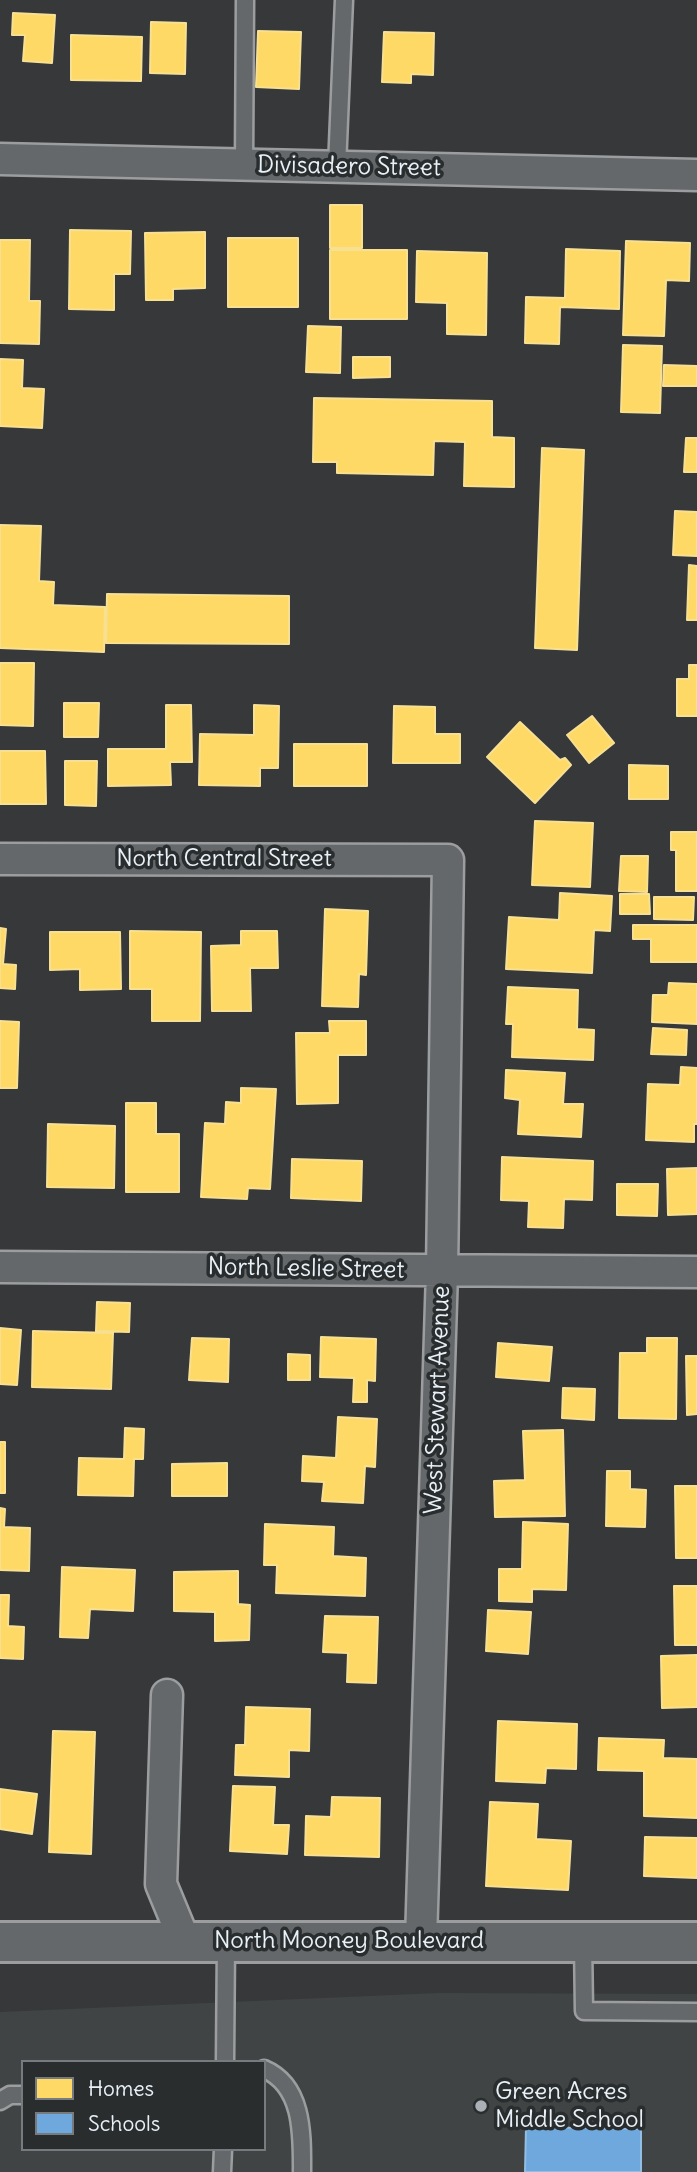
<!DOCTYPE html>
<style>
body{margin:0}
#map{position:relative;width:697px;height:2172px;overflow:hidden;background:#363839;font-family:Delius,sans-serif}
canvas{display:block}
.legend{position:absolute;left:21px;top:2060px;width:245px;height:91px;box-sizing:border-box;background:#2a2d2e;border:2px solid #767b7f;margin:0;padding:9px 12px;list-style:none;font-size:21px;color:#e8f1f8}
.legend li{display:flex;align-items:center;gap:14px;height:35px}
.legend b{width:35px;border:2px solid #767b7f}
</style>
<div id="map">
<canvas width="697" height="2172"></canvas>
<ul class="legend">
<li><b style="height:19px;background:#ffd966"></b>Homes</li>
<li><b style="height:19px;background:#6fa8dc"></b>Schools</li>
</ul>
</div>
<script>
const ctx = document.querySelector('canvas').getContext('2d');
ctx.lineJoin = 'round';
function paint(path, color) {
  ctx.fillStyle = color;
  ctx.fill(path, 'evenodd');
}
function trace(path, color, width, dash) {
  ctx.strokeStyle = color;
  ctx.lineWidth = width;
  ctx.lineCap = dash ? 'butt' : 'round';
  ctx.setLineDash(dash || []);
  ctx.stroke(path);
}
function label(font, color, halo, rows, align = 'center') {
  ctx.font = font + ' Delius,sans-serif';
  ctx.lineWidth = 7;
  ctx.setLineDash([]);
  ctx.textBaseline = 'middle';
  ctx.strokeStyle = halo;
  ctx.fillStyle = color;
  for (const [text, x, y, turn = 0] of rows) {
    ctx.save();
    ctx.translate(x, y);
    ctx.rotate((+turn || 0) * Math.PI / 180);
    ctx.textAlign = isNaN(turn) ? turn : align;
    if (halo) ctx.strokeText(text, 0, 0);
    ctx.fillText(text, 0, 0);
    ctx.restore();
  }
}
paint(new Path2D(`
 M438,1993L697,1994V2172H0V2012ZM23,2062H264V2149H23Z`), '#404445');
const homes = new Path2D(`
 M13,13L55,15L52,63L23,61L25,35H12Z
 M151,22L186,23L185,74L150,73Z
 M258,31L301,32L299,89L256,87Z
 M384,32L434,33L433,75L411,74V83L382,82Z
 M71,35L142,37L141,81L71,80Z
 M330,205H362V248H330Z
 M70,230L131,231L130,274H114V310L69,309Z
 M205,232V288L173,289V300H146L145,233Z
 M228,238H298V307H228Z
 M0,240H30L29,301H40L39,344L0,343Z
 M626,241L690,243L689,281L666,280L664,336L623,335Z
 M566,249L620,251L619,309L560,307L559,344L525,343L526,297L565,298Z
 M330,250H407V319H330Z
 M417,251L487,253L486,335L447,334V303L416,302Z
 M308,326L341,327L340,373L306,372Z
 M623,345L662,346L660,413L621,412Z
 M353,357H390V377L353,378Z
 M0,359L23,360L22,388L44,389L42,428L0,426Z
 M664,365L697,366V386H663Z
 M314,398L492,401V437L514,438V487L464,486L465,442L434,441L433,475L337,473V462H313Z
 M686,438H697V472H684Z
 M542,448L584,450L577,650L535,648Z
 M675,511L697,512V556L673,555Z
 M0,525L41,526L39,581L54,582L53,605L105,607L104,652L0,648Z
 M689,565L697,566V620H687Z
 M107,594L289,596V644L106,643Z
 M0,663H34L33,726L0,725Z
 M689,665H697V716H677V679H689Z
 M64,703H99L98,737H64Z
 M166,705H191L192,762H170L171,785L108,786V749H166Z
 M254,705L279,706L278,768H260V786L199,785L200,734L254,735Z
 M394,706L435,707V734H460V763H393Z
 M592,716L614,743L589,763L567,735Z
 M520,722L560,760L565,758L571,765L535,803L487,757Z
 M294,744H367V786H294Z
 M0,751H45L46,804H0Z
 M65,761H97L96,806L65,805Z
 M629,765L668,766V799H629Z
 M535,821L593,823L590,887L532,885Z
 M671,832H697V891H676V850H671Z
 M621,856H648L647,892L619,891Z
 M560,893L612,896L610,931L594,930L592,973L506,969L509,917L559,920Z
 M620,894H649L650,914H620Z
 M654,897H694L693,920L654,919Z
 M325,909L368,911L366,975L359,974L358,1007L322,1006Z
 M633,925H697V962H651V939H633Z
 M0,928L6,929L3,964L16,965L15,989L0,988Z
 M130,931L201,932L200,1021H152V989H130Z
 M241,931H277L278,968H250L251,1011H212L211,946L241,945Z
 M50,932H120L121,989L80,990V969L50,970Z
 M669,983L697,984V1024L652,1022L653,995H668Z
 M508,987L578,990L577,1029L594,1030L593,1060L512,1057L513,1024H506Z
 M0,1021L19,1022L17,1088H0Z
 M329,1021H366V1055H338V1103L297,1104L296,1033H330Z
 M653,1028L687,1030L686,1055L651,1054Z
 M681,1067L697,1068V1124H694V1142L646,1140L648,1084L680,1085Z
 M506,1070L565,1073L563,1104H583L581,1137L518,1134L520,1100L505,1098Z
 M241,1088L276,1089L270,1189L248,1188L247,1199L201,1197L205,1123L225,1124L226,1102L241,1103Z
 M126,1103H156V1134H179V1192H126Z
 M48,1124L115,1126L114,1188L47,1187Z
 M502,1157L593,1161L592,1200L564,1199L563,1228L528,1227L529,1201L501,1200Z
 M292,1159L362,1161L361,1201L291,1198Z
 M697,1168V1214L668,1215L667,1169Z
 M617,1184H658L657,1216L617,1215Z
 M97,1302L130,1303L129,1332L96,1331Z
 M0,1328L21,1330L17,1385L0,1384Z
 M33,1331L113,1333L111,1389L32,1387Z
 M321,1337L376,1339L375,1381L367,1380V1402H353L354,1378L320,1377Z
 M192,1338L229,1339L228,1382L189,1380Z
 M647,1338H677L676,1419L619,1418L620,1353H647Z
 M498,1343L552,1347L549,1381L496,1377Z
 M288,1354L310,1355V1380H288Z
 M686,1356H697V1414L687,1415Z
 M563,1388L595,1389L594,1420L562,1418Z
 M338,1417L377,1419L375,1467L365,1466L363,1503L322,1501L324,1482L302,1481L303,1456L336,1458Z
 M125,1428L144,1429L143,1459H134L133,1496L78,1495L79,1458L124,1459Z
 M563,1430L565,1516L495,1517L494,1481L525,1480L523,1431Z
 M0,1442H5V1493H0Z
 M227,1463V1496H172V1464Z
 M607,1471H630V1489L646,1490L645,1527L606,1526Z
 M675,1486H697V1558H676Z
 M0,1508L5,1509L4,1527L30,1528L29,1571L0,1570Z
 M523,1522L568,1524L566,1590L532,1589V1602L499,1601V1569H522Z
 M265,1524L334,1527L333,1556L366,1558L365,1596L276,1593L277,1565H264Z
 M62,1567L135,1570L133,1611L90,1609L88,1638L60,1637Z
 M238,1571V1604L250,1605L249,1640L215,1641V1612L174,1611V1572Z
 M674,1586H697V1645H675Z
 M0,1595H9L8,1626L24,1627L23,1659L0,1658Z
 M488,1610L531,1612L528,1654L486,1651Z
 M325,1616L378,1617L376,1683L347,1682L348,1653L323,1652Z
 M697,1655V1707L662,1708L661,1656Z
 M246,1707L310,1709L309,1751L289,1750V1777L235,1775L236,1745H245Z
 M498,1721L577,1724L576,1769L546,1768L545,1783L496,1781Z
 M53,1731L95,1732L91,1854L49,1852Z
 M599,1738L664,1740L663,1758L697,1759V1818L644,1816V1771L598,1770Z
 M233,1786L275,1787L273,1825H289L287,1854L230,1851Z
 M0,1789L37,1794L32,1834L0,1829Z
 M332,1797L380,1798L379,1857L305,1855L306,1816L331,1817Z
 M490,1802L538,1804L536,1839L571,1841L568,1890L486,1886Z
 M645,1837L697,1838V1878L644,1876Z`);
paint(homes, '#ffd966');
trace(homes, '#f8e092', 2);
const schools = new Path2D(`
 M526,2127L641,2129V2172H525Z`);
paint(schools, '#6fa8dc');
trace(schools, '#93bee4', 2);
const service = new Path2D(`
 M244,165L245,0
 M337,167L344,0
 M583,1941L584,2011L697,2012
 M225,2062L226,1942
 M264,2069C304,2086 302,2136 302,2172
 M0,2101L10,2095H23
 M222,2172L223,2149`);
const minor = new Path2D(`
 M0,159L697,175
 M0,859L448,860L442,1271L421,1940
 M0,1267L697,1272
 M167,1695L161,1884L185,1942`);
const tertiary = new Path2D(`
 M0,1942H697`);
trace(service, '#9b9d9f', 21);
trace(minor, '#9b9d9f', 35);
trace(tertiary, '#9b9d9f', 44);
trace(service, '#65686b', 16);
trace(minor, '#65686b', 30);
trace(tertiary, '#65686b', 38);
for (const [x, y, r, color] of [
 [481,2106,7,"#aab0b5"]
]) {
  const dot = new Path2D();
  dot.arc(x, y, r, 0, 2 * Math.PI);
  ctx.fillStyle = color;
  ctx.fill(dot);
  trace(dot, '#2a2d2e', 2.5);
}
label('24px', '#e8f1f8', '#2a2d2e', [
 ["Divisadero Street",349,167,1],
 ["North Central Street",224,859],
 ["North Leslie Street",306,1269,1],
 ["West Stewart Avenue",438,1400,-88],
 ["North Mooney Boulevard",349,1941]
]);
label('24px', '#e8f1f8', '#2a2d2e', [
 ["Green Acres",495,2092],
 ["Middle School",495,2120]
], 'left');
</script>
